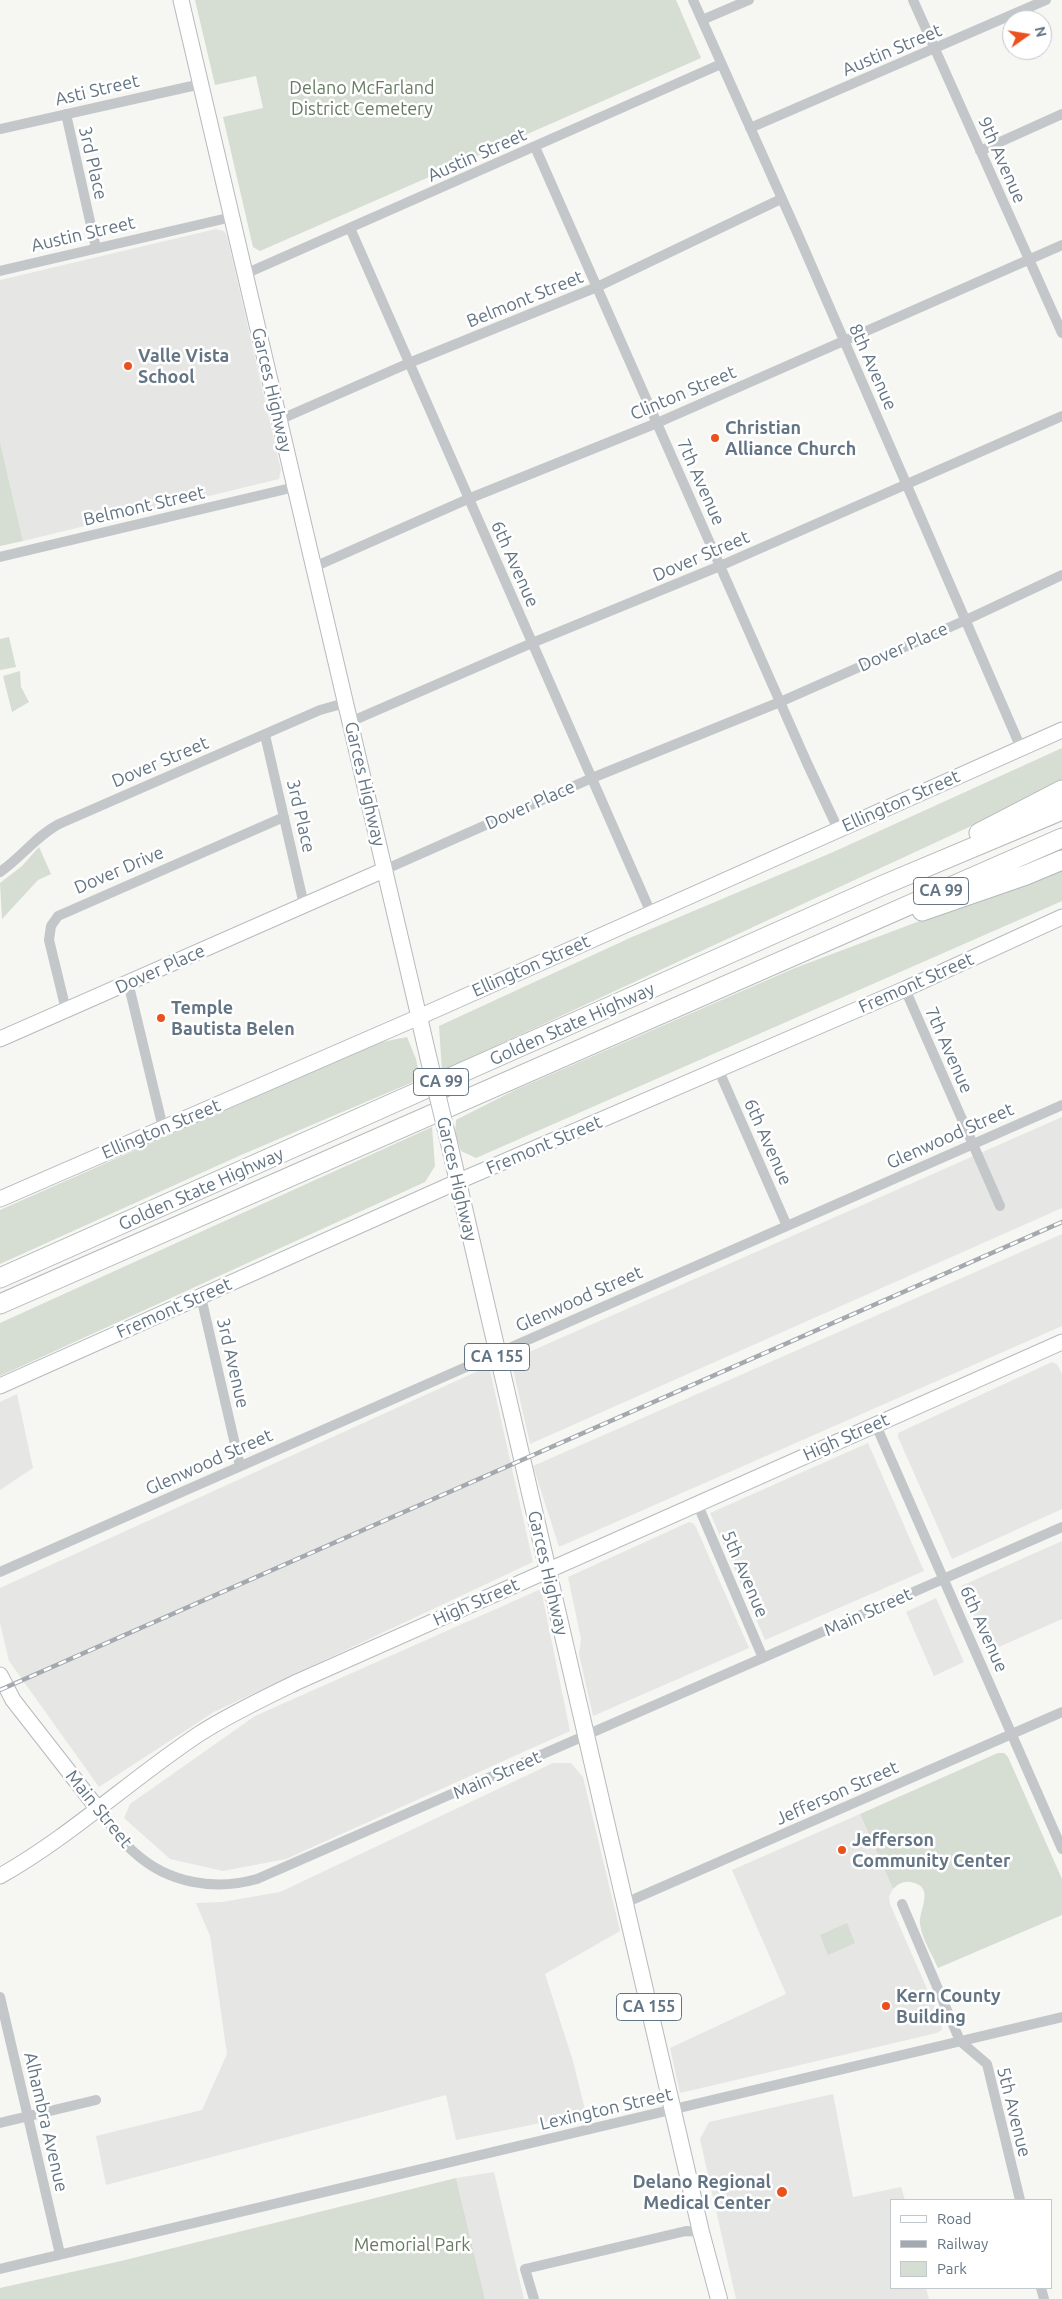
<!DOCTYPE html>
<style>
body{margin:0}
#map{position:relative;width:1062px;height:2299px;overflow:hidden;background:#f6f6f2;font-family:Ubuntu,sans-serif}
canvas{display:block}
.legend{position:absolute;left:890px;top:2199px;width:162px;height:90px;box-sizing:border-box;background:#fff;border:1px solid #c1c8ce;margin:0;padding:6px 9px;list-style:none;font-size:15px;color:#637584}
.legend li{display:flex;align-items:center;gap:10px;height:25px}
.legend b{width:25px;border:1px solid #c1c8ce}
.north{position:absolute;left:1002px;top:10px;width:50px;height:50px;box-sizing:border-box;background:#fff;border:1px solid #c1c8ce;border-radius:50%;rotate:77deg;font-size:14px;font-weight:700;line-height:20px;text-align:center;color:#637584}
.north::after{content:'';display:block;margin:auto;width:18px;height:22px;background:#ec501c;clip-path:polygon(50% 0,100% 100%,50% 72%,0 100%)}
</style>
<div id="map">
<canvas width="1062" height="2299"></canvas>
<ul class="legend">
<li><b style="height:6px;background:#fff"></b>Road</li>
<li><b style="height:6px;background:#a3a9af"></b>Railway</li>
<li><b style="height:14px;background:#d6ddd3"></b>Park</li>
</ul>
<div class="north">N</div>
</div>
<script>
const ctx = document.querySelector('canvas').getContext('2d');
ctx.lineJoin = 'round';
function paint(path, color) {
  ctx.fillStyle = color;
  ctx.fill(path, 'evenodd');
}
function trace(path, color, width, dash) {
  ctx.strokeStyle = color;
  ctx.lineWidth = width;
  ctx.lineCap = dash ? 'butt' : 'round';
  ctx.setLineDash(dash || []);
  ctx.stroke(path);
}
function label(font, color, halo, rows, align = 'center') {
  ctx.font = font + ' Ubuntu,sans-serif';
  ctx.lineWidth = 5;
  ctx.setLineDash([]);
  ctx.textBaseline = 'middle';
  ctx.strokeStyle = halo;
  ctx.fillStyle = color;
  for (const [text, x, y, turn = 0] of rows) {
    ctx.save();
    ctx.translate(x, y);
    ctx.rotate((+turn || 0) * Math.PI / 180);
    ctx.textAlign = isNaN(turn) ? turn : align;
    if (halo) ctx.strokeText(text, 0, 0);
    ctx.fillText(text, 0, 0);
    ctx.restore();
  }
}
paint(new Path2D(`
 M216,229L224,231L227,236L281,470L279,479L23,541L0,442V280Z
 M1062,1117V1208L530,1444L511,1360Z
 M1062,1234V1326L559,1547L533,1466Z
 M1052,1362L1057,1364L1062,1374V1509L952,1559L898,1437V1433Z
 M489,1366L533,1562L214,1712L99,1787L9,1661L0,1623V1588Z
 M17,1394L33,1468L0,1490V1402Z
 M868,1443L924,1571L765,1640L710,1513Z
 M689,1522L693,1523L696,1527L749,1648L593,1716L579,1654L581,1639L568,1577Z
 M1062,1541V1619L992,1650L986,1643L961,1586Z
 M541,1589L570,1731L286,1859L223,1871L170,1859L124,1818L130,1804L255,1716Z
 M936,1598L964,1662L934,1676L906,1612Z
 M553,1763H571L583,1777L620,1931L545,1974L573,2061L586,2114L456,2140L446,2095L106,2185L96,2136L202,2110L227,2054L210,1936L196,1903L222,1902L280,1892Z
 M860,1814L893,1889L889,1896L890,1904L941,2021L942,2030L937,2033L680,2093L670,2048L786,1994L732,1870Z
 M833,2094L853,2197L901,2187L905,2200H891V2288H926L929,2299H736L700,2139L709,2122Z
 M494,2172L524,2299H485L456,2178Z`), '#e6e7e5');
paint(new Path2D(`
 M195,0H676L701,58L260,251L253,247L223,117L263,108L256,76L215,85Z
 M0,442L23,541L0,546Z
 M9,637L16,667L0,670V639Z
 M20,671L21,687L29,702L12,712L3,676Z
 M1062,748V784L442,1071L439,1026L632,937L831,853Z
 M39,847L51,874L38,880L2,919L0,883L22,866Z
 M1062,869V901L476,1158L461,1151L455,1133L456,1120L515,1090L795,968L941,913L1004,893Z
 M407,1037L416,1059L420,1079L241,1155L0,1264V1210L377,1043Z
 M432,1127L435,1166L425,1182L0,1376V1323Z
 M998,1753H1004L1008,1757L1062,1879V1915L938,1968C932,1954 922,1939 920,1924C918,1911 937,1886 910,1882C903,1881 898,1884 893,1889L860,1814Z
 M847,1923L855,1943L828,1955L820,1935Z
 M456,2178L485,2299H0V2288L121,2261Z`), '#d6ddd3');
const secondary = new Path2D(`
 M181,0L419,1017
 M0,1039L384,870
 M0,1199L419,1017L1062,730
 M0,1386L459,1181L905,989L1062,917
 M0,1675L13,1700L98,1809
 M0,1876C71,1836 131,1779 199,1734C230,1714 264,1698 297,1682L1062,1342`);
const primary = new Path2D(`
 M419,1017L428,1056
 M449,1143L701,2232L719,2299`);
const highway = new Path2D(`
 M979,833L1062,790
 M922,911L1026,875L1062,860
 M0,1278L881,886L1062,810
 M0,1304L1062,838`);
trace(secondary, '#b5babf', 17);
trace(primary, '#b6babe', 18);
trace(highway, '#b5b9bc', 21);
trace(new Path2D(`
 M693,0L796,230L1021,748
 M913,0L1062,333
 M702,20L749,0
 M66,114L96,248
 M750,128L1046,0
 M0,129L201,84
 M535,147L807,763L838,829
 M980,151L1062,114
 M350,228L651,913
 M0,271L232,217
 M245,274L721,64
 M279,420L409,363L597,287L781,199
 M0,557L295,487
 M314,567L468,499L657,423L1062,245
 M350,722L532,643L720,566L1062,416
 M265,735L304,905
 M384,870L592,778L780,702L966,620L1062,575
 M0,872C22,857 36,836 59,824L320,710L345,703
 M128,982L163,1128
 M905,989L1000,1206
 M66,1010L49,940L51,926L58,916L284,817
 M719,1071L787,1226
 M201,1297L240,1466
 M875,1423L1062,1849
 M697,1503L763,1658
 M0,1572L1062,1105
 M98,1809C109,1824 120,1840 135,1853C168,1883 214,1891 257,1879L1062,1527
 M625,1903L1062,1712
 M902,1904L960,2041L987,2064L1020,2200
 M0,1997L60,2254
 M0,2123L96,2100
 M0,2269L1062,2017
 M1041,2288L1044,2299
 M534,2299L525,2269L686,2231L701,2232`), '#c3c7ca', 10);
trace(secondary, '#fff', 15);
trace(primary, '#fff', 16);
trace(highway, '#fff', 19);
const rail = new Path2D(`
 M0,1690L1062,1222`);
trace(rail, '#a3a9af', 4.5);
trace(rail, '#fff', 2.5, [8]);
const primaryBridge = new Path2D(`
 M428,1056L449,1143`);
trace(primaryBridge, '#b6babe', 18, []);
trace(primaryBridge, '#fff', 16);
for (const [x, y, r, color] of [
 [128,366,5,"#ec501c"],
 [715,438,5,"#ec501c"],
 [161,1018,5,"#ec501c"],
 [842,1850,5,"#ec501c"],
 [886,2006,5,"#ec501c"],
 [782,2192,6,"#ec501c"]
]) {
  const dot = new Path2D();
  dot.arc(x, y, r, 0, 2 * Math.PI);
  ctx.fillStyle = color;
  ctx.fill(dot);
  trace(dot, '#fff', 2);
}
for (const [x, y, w] of [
 [941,891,55],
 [441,1082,55],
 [497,1357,65],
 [649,2007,65]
]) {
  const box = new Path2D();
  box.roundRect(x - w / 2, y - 13.5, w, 27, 4);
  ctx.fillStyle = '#fff';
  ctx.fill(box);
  trace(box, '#637584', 1);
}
label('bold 16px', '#637584', null, [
 ["CA 99",941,891],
 ["CA 99",441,1082],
 ["CA 155",497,1357],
 ["CA 155",649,2007]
]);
label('18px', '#637584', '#fff', [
 ["Austin Street",892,50,-23],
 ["Asti Street",97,90,-13],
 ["Austin Street",477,155,-24],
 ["9th Avenue",1002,160,66],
 ["3rd Place",93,163,77],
 ["Austin Street",83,234,-13],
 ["Belmont Street",525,299,-22],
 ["8th Avenue",873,367,66],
 ["Garces Highway",272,390,77],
 ["Clinton Street",683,393,-23],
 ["7th Avenue",701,482,66],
 ["Belmont Street",144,506,-13],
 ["Dover Street",701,556,-23],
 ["6th Avenue",515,564,66],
 ["Dover Place",903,647,-24],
 ["Dover Street",160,762,-23],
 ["Garces Highway",365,784,77],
 ["Ellington Street",901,801,-24],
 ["Dover Place",530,805,-24],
 ["3rd Place",301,816,77],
 ["Dover Drive",119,870,-23],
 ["Ellington Street",531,966,-24],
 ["Dover Place",160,969,-24],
 ["Fremont Street",916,983,-24],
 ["Golden State Highway",572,1024,-24],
 ["7th Avenue",949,1050,66],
 ["Ellington Street",161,1129,-23],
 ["Glenwood Street",950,1136,-24],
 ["6th Avenue",768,1142,66],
 ["Fremont Street",544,1145,-23],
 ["Garces Highway",457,1179,77],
 ["Golden State Highway",201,1189,-24],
 ["Glenwood Street",579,1299,-24],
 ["Fremont Street",174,1308,-24],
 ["3rd Avenue",233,1363,77],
 ["High Street",846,1437,-24],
 ["Glenwood Street",209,1462,-24],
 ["Garces Highway",548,1573,77],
 ["5th Avenue",745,1574,67],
 ["High Street",476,1602,-24],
 ["Main Street",868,1612,-24],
 ["6th Avenue",984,1629,66],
 ["Main Street",497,1775,-24],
 ["Jefferson Street",837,1793,-24],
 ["Main Street",99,1809,51],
 ["Lexington Street",606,2109,-13],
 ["5th Avenue",1014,2112,76],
 ["Alhambra Avenue",46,2122,77]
]);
label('18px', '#677b62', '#fff', [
 ["Delano McFarland",362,88],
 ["District Cemetery",362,109],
 ["Memorial Park",412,2245]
]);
label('bold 18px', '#637584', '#fff', [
 ["Valle Vista",138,356],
 ["School",138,377],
 ["Christian",725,428],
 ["Alliance Church",725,449],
 ["Temple",171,1008],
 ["Bautista Belen",171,1029],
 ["Jefferson",852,1840],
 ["Community Center",852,1861],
 ["Kern County",896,1996],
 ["Building",896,2017],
 ["Delano Regional",771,2182,"right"],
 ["Medical Center",771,2203,"right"]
], 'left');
</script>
